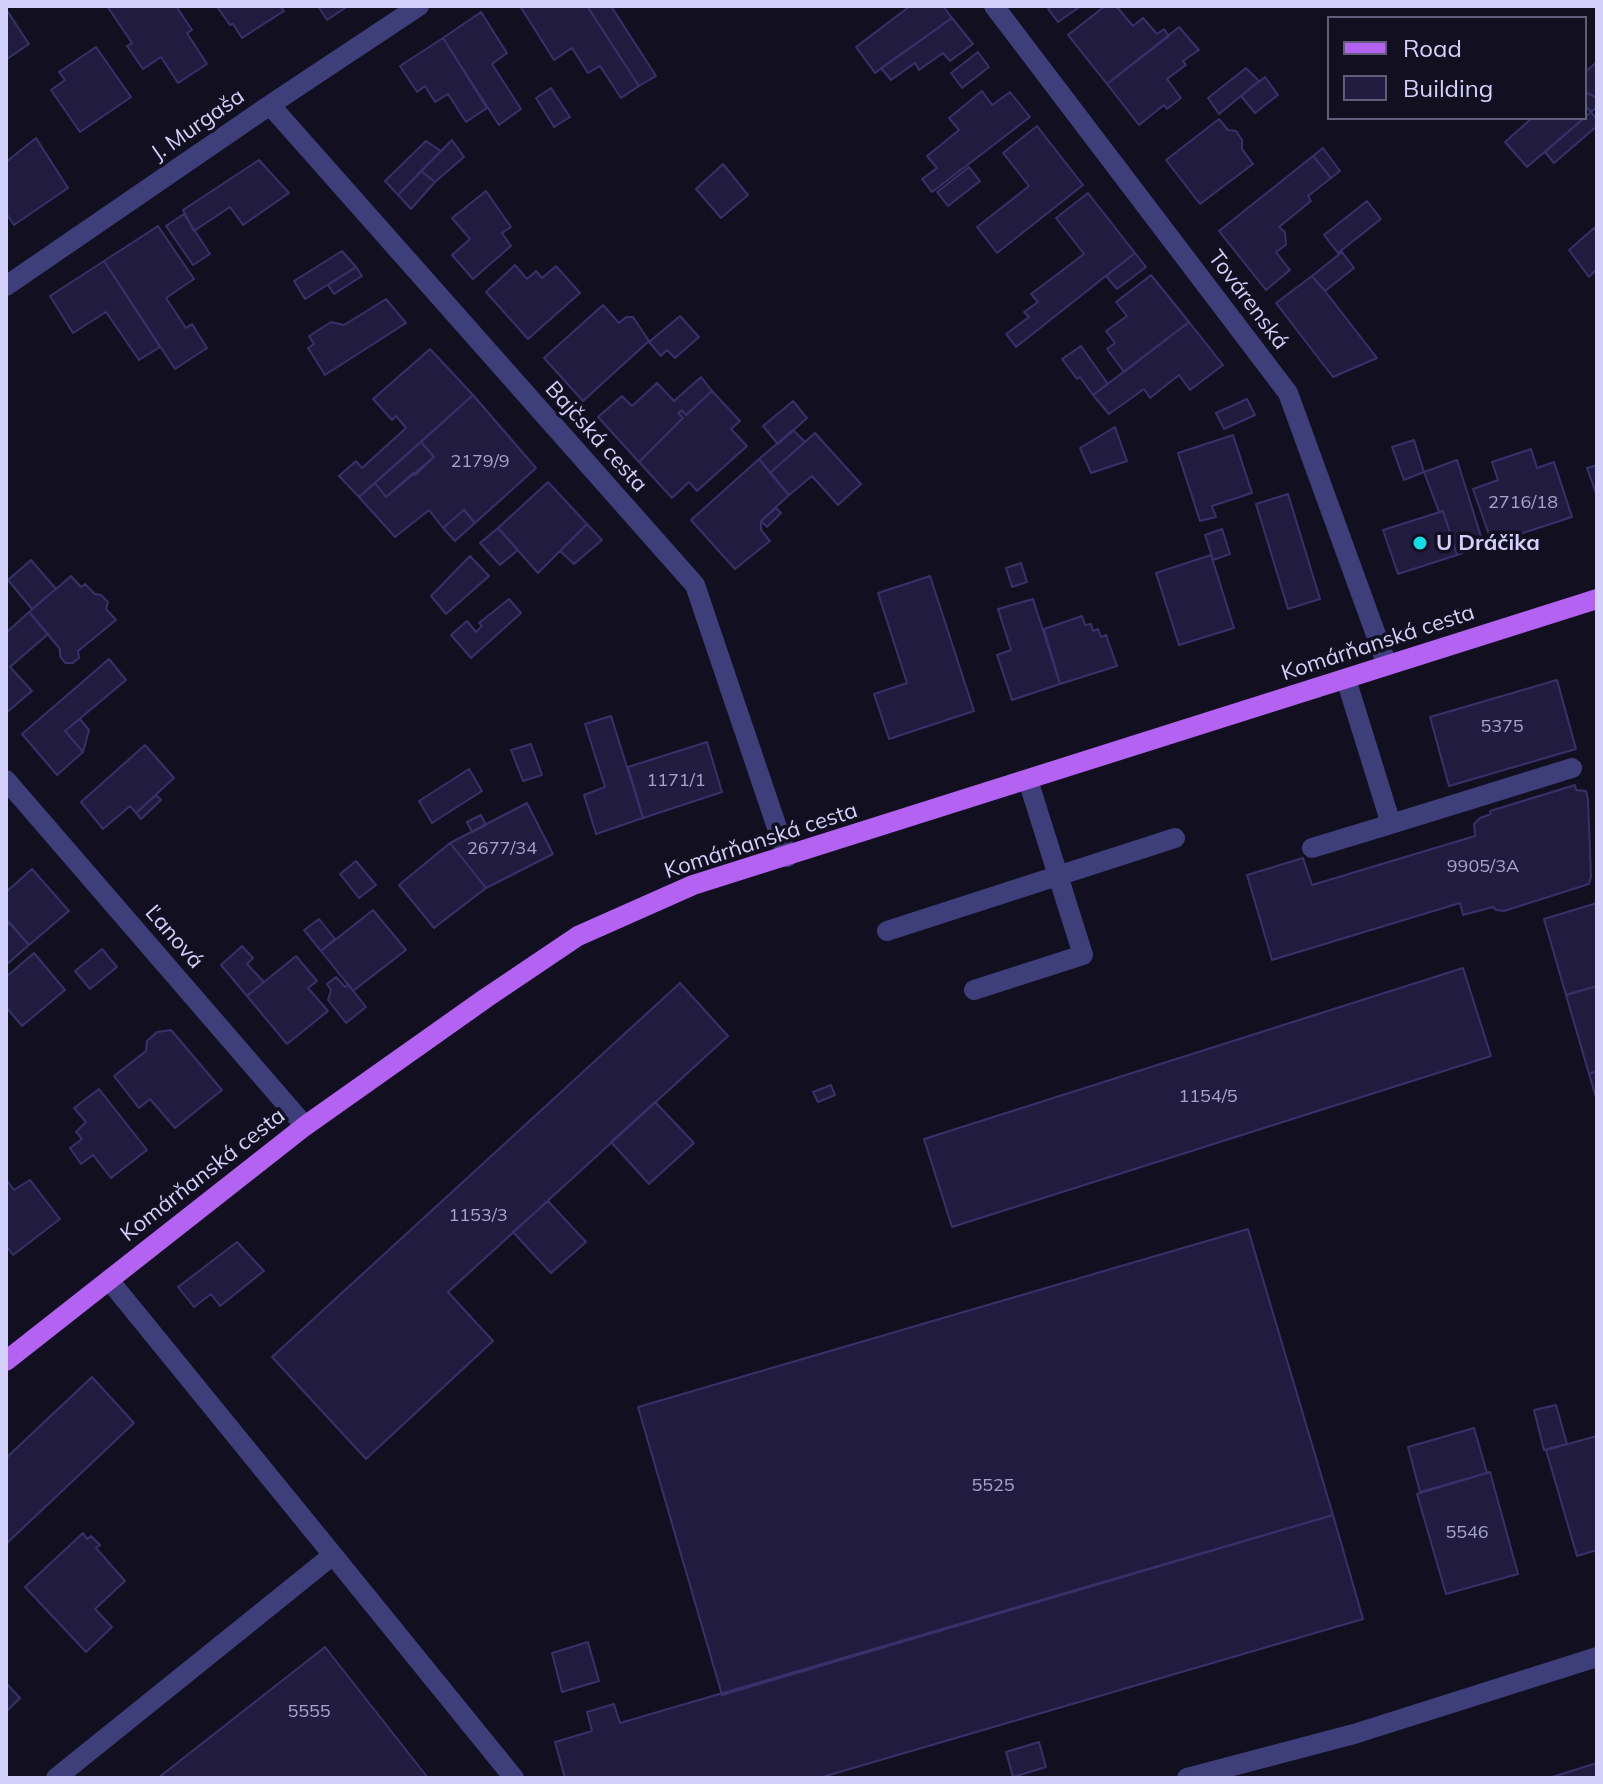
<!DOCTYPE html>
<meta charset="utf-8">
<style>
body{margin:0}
#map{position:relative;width:1603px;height:1784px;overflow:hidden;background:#110f20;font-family:Mulish,sans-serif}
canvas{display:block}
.frame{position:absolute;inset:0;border:8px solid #d3d1fb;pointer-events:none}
.legend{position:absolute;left:1327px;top:16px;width:260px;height:104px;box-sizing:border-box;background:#110f20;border:2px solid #5f5d78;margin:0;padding:10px 14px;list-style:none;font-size:24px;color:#d3d1fb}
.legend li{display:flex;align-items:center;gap:16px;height:40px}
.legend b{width:40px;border:2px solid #5f5d78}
</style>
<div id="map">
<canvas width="1603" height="1784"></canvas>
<div class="frame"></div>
<ul class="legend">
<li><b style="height:10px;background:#b362f1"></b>Road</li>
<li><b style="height:22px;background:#211c3f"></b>Building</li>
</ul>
</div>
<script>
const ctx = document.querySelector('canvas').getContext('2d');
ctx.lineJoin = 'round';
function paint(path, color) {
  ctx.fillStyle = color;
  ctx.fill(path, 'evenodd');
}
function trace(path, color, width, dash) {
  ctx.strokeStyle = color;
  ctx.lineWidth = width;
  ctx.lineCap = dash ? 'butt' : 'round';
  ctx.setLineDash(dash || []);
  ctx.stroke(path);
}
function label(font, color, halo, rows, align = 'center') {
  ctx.font = font + ' Mulish,sans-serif';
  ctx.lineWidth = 7;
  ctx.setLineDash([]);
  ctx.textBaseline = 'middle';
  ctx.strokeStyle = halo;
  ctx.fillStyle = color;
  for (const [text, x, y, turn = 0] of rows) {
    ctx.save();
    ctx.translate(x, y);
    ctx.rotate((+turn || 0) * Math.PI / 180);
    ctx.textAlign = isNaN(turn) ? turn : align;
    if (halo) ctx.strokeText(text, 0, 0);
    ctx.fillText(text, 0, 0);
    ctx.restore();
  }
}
const building = new Path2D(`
 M107,6H176L192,30L187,33L207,64L178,83L161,57L143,69L127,46L132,43Z
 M220,6H280L284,11L242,38L233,24L230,25L218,8Z
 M318,6H348L327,20Z
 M520,6H587L639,86L621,98L600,66L588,73L572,48L554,60Z
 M587,6H611L656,76L639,86Z
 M910,6H943L952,18L875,73L856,47Z
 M1052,6H1081L1058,22L1048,9Z
 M1105,6H1116L1133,26L1143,18L1157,34L1164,29L1169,36L1107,84L1068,35Z
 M6,9L29,44L7,59L6,57Z
 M481,12L507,53L492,64L521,109L499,125L443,38Z
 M952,18L973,44L950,61L943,53L919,70L915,63L891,80L881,68Z
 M1179,27L1199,50L1183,61L1186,65L1167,79L1181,98L1167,109L1164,105L1139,125L1107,84Z
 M443,38L487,108L466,122L448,94L435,102L425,86L417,92L400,66Z
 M96,47L131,97L80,132L51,90L65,80L59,72Z
 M978,52L989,67L962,88L951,73Z
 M1597,62V98L1585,92V72Z
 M1246,68L1259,81L1219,114L1208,98Z
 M1265,77L1278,95L1255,113L1241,96Z
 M551,88L570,117L554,127L536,98Z
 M982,91L992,105L1010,92L1030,117L932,192L922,179L937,168L927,156L959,130L949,118Z
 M1585,92L1597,98V107L1591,112L1585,106Z
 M1591,112L1597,120V126L1554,163L1545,152Z
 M1532,118H1584L1527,167L1505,142Z
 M1219,119L1228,130L1236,131L1242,140V149L1253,164L1200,204L1166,160Z
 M1037,126L1083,185L997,253L977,227L1029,186L1003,153Z
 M36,138L68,188L14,225L6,213V162Z
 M452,140L464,157L435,182L421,171Z
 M426,141L441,151L398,195L385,181Z
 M1323,148L1340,171L1331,178L1313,156Z
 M1313,156L1331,178L1308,196L1311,201L1279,227L1285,232L1286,245L1276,252L1290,270L1266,290L1219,231Z
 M259,160L289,193L243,225L230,207L194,231L183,210Z
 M723,164L748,195L721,218L696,189Z
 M969,167L980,181L948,206L937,192Z
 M421,171L435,182L411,209L398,195Z
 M486,191L511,227L502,233L511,246L473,279L452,255L470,239L452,218Z
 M1088,193L1135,253L1016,347L1006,334L1029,317L1024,312L1038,302L1031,294L1084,254L1056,218Z
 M1367,201L1381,219L1338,253L1324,235Z
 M184,214L210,254L193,265L166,226Z
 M158,226L194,279L166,298L186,328L192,324L207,348L175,369L104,261Z
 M1594,228L1597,232V269L1589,277L1569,250Z
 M342,251L356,267L305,299L294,281Z
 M1342,252L1354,268L1325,291L1312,276Z
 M1135,253L1146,267L1117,289L1106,276Z
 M104,261L160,347L139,360L106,312L73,333L50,296Z
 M515,265L527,279L536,271L542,278L556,266L580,293L528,339L486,292Z
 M356,267L362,276L334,294L328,285Z
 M1151,275L1189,322L1124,372L1107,349L1115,343L1106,331L1127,316L1116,302Z
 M1312,276L1325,291L1377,358L1333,377L1276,303Z
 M386,299L406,323L325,375L308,348L314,344L309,336L331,322L344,325Z
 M603,305L619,323L626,317H633L649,341L583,401L544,358Z
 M680,316L699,337L675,358L667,350L661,356L649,342Z
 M1189,322L1223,365L1190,390L1179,375L1150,398L1144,389L1109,414L1093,395Z
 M1081,346L1108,384L1093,395L1080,377L1077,379L1062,359Z
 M430,349L473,395L359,497L339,476L356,461L362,468L406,428L396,416L392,420L373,399Z
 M701,377L712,391L686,415L682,410L678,413L683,418L639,462L598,417L622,396L632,406L657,383L674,401Z
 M712,391L740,421L731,429L747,446L697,491L689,482L672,498L639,462L683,418L678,413L682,410L686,415Z
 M473,395L536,468L475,523L464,510L443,528L429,510L395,537L359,497L375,483L386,497L413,473L415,475L434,457L421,442Z
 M1247,399L1255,415L1224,429L1216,413Z
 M793,401L807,418L778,444L763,426Z
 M1115,427L1127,461L1091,473L1080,448Z
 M793,430L805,442L770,473L759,459Z
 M815,433L861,484L838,505L812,476L789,495L770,473Z
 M1233,435L1252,493L1212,506L1216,517L1200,521L1178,453Z
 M1414,440L1424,472L1404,480L1392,447Z
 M421,442L434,457L386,497L375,483Z
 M1531,449L1537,468L1554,462L1572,517L1492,543L1473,489L1498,480L1492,462Z
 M759,459L789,495L761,521V530L770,541L735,569L691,520Z
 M1457,460L1484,546L1457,555L1443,511L1439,512L1424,472Z
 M1597,465V496L1587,468Z
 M548,482L587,524L538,573L498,528Z
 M1288,494L1320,599L1288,609L1256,504Z
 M776,508L781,513L767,527L761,521Z
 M464,510L475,523L455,541L443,528Z
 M1443,511L1457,555L1398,574L1383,530Z
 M587,524L602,540L574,564L560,551Z
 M498,528L518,550L500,565L480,543Z
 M1222,529L1230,554L1213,560L1205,535Z
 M1211,555L1234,628L1179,645L1156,573Z
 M470,556L489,576L446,614L431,596Z
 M31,560L56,589L32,609L8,580Z
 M1021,563L1027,582L1012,587L1006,568Z
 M71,576L81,587L85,584L95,594L101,595L108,602L106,609L116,620L78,651L79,658L73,663H65L60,656V649L29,612Z
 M930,576L974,711L889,739L874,694L907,683L878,593Z
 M509,599L521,613L471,658L451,635L467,621L476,632L482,626L479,623Z
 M1033,599L1060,684L1012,700L997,655L1011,650L998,609Z
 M29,612L48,634L10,667L32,691L6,713V633Z
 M1082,616L1085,625L1091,624L1093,631L1098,629L1101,637L1106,635L1117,666L1060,684L1044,629Z
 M109,659L126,680L65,731L83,752L57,775L22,734Z
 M1557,680L1576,749L1449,786L1430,717Z
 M611,716L643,818L596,834L584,795L605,787L585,724Z
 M80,719L89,730L83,752L65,731Z
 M707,742L722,792L643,818L628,767Z
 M531,744L542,775L523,781L511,750Z
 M145,745L174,778L136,813L130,806L103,829L81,802Z
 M469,769L482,791L432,823L419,801Z
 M1575,785L1576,790L1586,791L1588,799L1591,877L1589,884L1504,911L1496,910L1493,907L1463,915L1460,903L1272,960L1247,875L1303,858L1312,885L1475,836L1474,824L1480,818L1491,814L1490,811Z
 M156,795L161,800L141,819L136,813Z
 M527,803L553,854L486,888L450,843Z
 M481,815L486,825L472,832L467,822Z
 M450,843L486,888L434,928L399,885Z
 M356,861L376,885L359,898L340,874Z
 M32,869L69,911L29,945L6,919V892Z
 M1597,903V986L1566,995L1544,919Z
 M373,910L406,950L353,991L321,951Z
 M319,919L335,939L321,951L304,930Z
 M9,922L29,945L6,965V928Z
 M242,946L253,958L247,964L264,982L247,996L221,965Z
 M102,949L117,967L90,989L75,971Z
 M34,953L65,990L22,1026L6,1007V977Z
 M296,956L317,981L308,988L328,1011L287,1044L247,996Z
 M1463,968L1491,1056L952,1227L924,1139Z
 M336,977L345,987L348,984L366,1007L346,1023L328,1000L331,990L327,984Z
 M680,983L728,1036L448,1292L493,1341L366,1459L272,1357Z
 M1597,986V1071L1589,1074L1566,995Z
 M171,1030L222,1090L175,1128L150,1099L139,1108L114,1076L146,1051L147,1041L157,1032Z
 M1597,1071V1101L1589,1074Z
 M831,1085L835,1095L818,1102L813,1092Z
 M99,1089L147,1150L111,1178L93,1155L81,1164L70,1148L82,1139L76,1132L86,1122L74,1108Z
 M655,1102L694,1143L649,1184L611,1142Z
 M30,1180L60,1219L13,1255L6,1246V1184L8,1182L14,1190Z
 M548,1201L586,1242L551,1273L513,1232Z
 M1248,1229L1333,1515L722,1695L638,1407Z
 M237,1242L264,1271L220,1306L211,1294L194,1307L178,1287Z
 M92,1377L134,1423L6,1544V1458Z
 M1556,1405L1567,1444L1544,1450L1534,1410Z
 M1474,1428L1487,1473L1420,1492L1408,1447Z
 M1597,1436V1550L1577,1556L1546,1450Z
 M1490,1472L1518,1574L1446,1594L1417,1494Z
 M1333,1515L1363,1619L819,1778H565L555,1742L592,1731L587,1712L614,1704L620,1723Z
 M83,1533L87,1539L91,1536L100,1545L96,1548L125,1581L95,1609L112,1627L86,1652L25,1587Z
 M588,1642L599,1681L562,1692L552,1653Z
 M325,1647L428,1778H158Z
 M6,1683L20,1698L6,1712Z
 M1039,1742L1046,1767L1013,1777L1006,1752Z
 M1597,1763V1778H1549Z`);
paint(building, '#211c3f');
trace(building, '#383169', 2);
trace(new Path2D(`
 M1346,679L1391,824L1572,768
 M1312,848L1391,824
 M887,931L1175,838
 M974,990L1083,955L1028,780
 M333,1555L514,1778
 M56,1778L333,1555L109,1280
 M1187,1778L1354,1734L1597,1657`), '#3e3f7a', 20);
trace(new Path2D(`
 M994,6L1288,393L1387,665
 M270,105L695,585L787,857
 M6,286L270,105L419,6
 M6,780L305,1126`), '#3e3f7a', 20);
trace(new Path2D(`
 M6,1361L305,1126L486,998L578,936L693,885L1597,599`), '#b362f1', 20);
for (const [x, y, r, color] of [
 [1420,543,8,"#14dce4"]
]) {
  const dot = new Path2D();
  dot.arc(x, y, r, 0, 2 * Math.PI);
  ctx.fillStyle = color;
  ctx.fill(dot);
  trace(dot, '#110f20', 3);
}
label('18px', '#a6a4cc', null, [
 ["2179/9",480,462],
 ["2716/18",1523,503],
 ["5375",1502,727],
 ["1171/1",676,781],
 ["2677/34",502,849],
 ["9905/3A",1483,867],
 ["1154/5",1208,1097],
 ["1153/3",478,1216],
 ["5525",993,1486],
 ["5546",1467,1533],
 ["5555",309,1712]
]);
label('22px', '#d3d1fb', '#110f20', [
 ["J. Murgaša",198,125,-35],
 ["Továrenská",1248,300,53],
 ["Bajčská cesta",596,437,48],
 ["Komárňanská cesta",1378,643,-18],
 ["Komárňanská cesta",761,841,-18],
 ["Ľanová",174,937,49],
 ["Komárňanská cesta",203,1175,-38]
]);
label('bold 22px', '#d3d1fb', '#110f20', [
 ["U Dráčika",1436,543]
], 'left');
</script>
